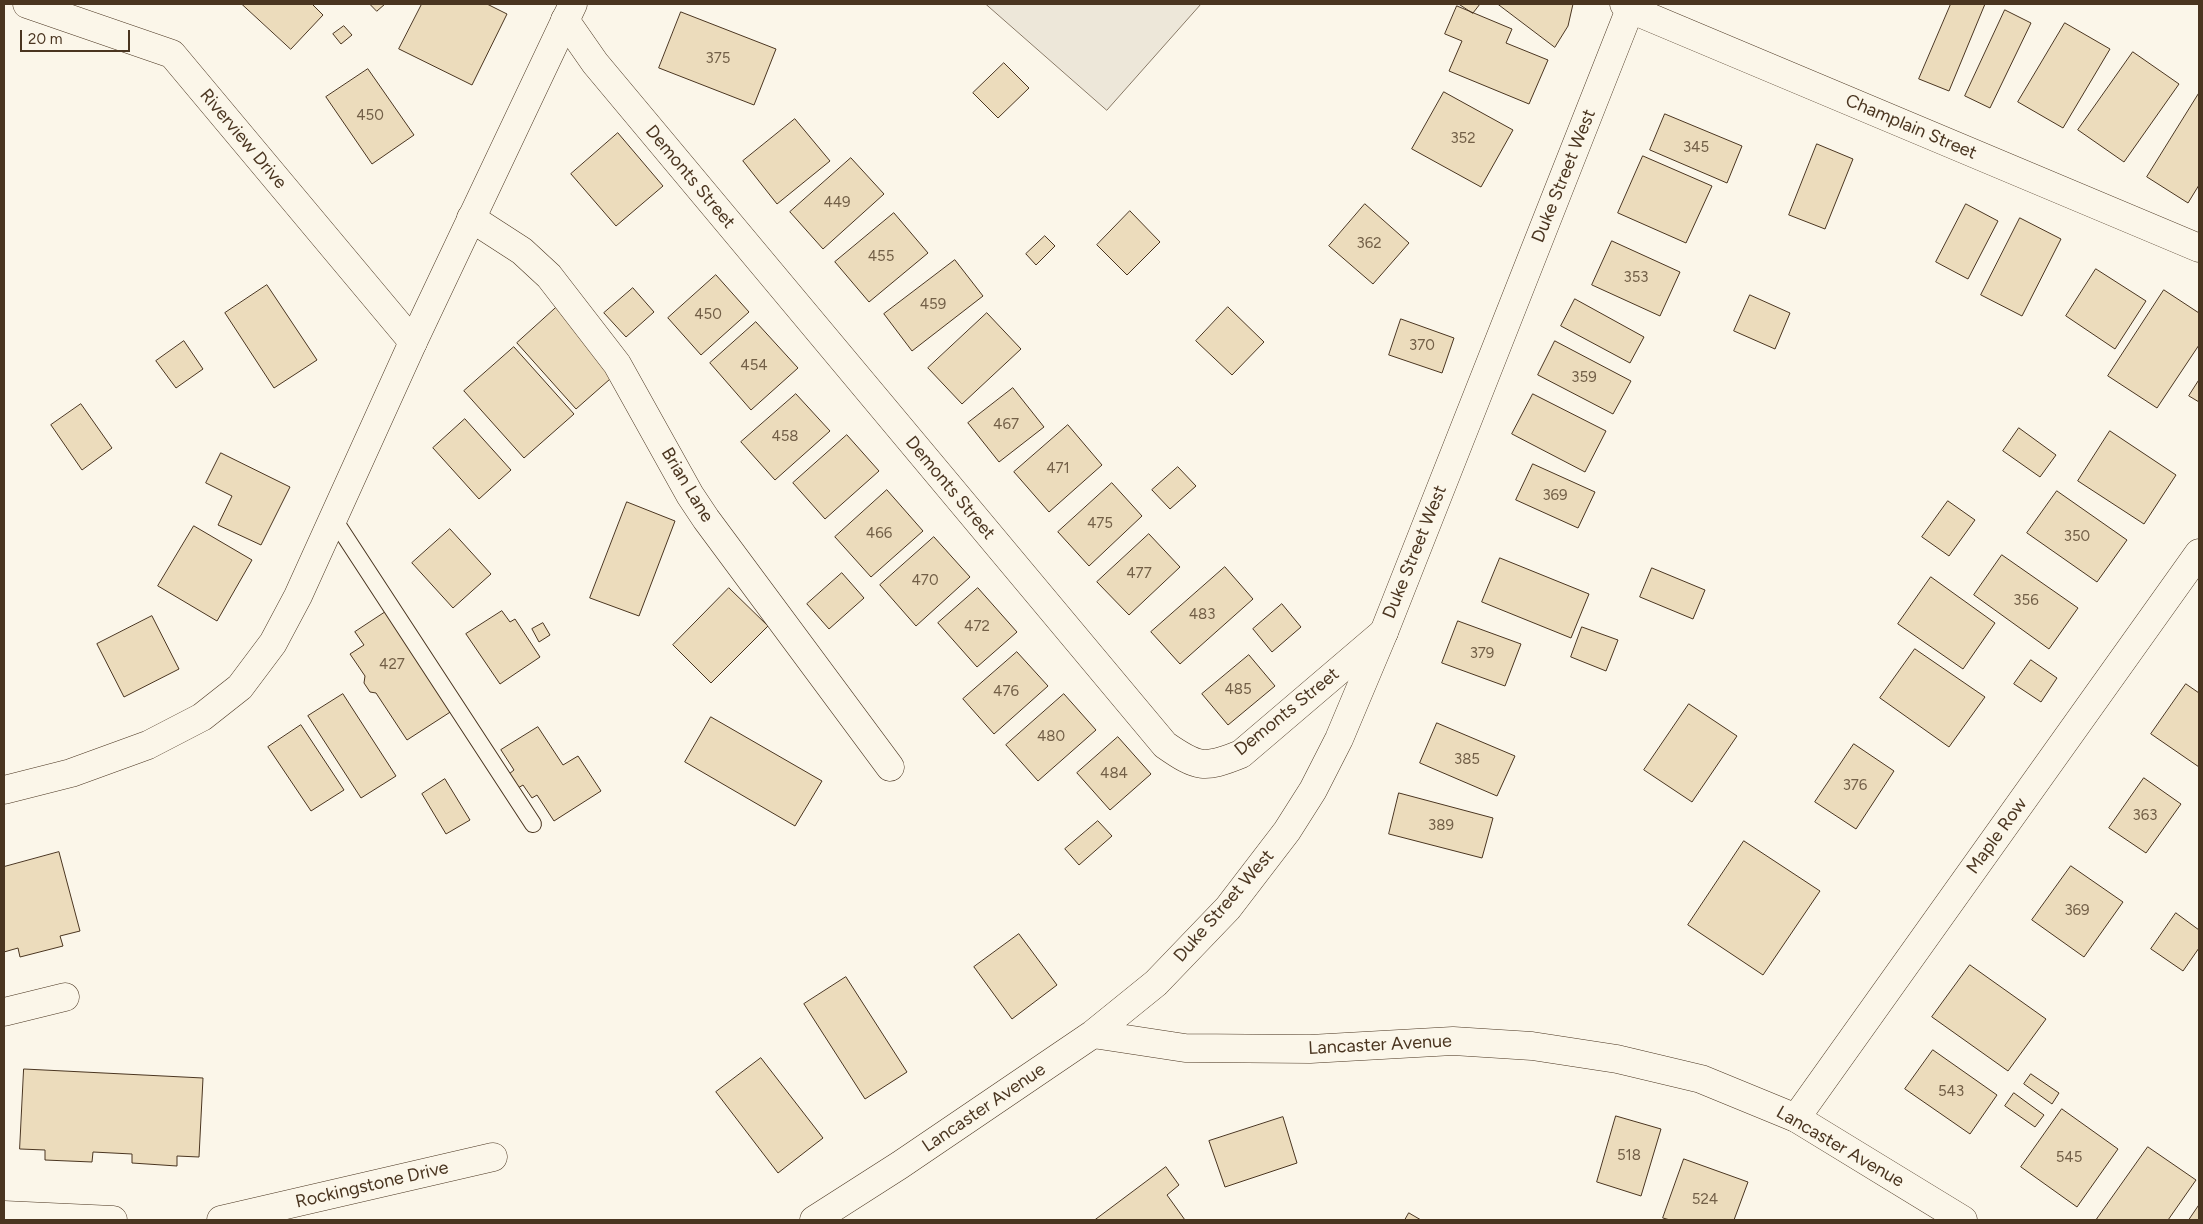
<!DOCTYPE html>
<style>
body{margin:0}
#map{position:relative;width:2203px;height:1224px;overflow:hidden;background:#fbf6e9;font-family:Figtree,sans-serif}
canvas{display:block}
.frame{position:absolute;inset:0;border:5px solid #4a3520;pointer-events:none}
.scale{position:absolute;left:20px;top:30px;width:110px;height:22px;box-sizing:border-box;border:2px solid #4a3520;border-top:0;padding-left:6px;font-size:15px;line-height:18px;white-space:nowrap;color:#4a3520;-webkit-text-stroke:4px #fbf6e9;paint-order:stroke}
</style>
<div id="map">
<canvas width="2203" height="1224"></canvas>
<div class="frame"></div>
<div class="scale">20 m</div>
</div>
<script>
const ctx = document.querySelector('canvas').getContext('2d');
ctx.lineJoin = 'round';
function paint(path, color) {
  ctx.fillStyle = color;
  ctx.fill(path, 'evenodd');
}
function trace(path, color, width, dash) {
  ctx.strokeStyle = color;
  ctx.lineWidth = width;
  ctx.lineCap = dash ? 'butt' : 'round';
  ctx.setLineDash(dash || []);
  ctx.stroke(path);
}
function label(font, color, halo, rows, align = 'center') {
  ctx.font = font + ' Figtree,sans-serif';
  ctx.lineWidth = 4;
  ctx.setLineDash([]);
  ctx.textBaseline = 'middle';
  ctx.strokeStyle = halo;
  ctx.fillStyle = color;
  for (const [text, x, y, turn = 0] of rows) {
    ctx.save();
    ctx.translate(x, y);
    ctx.rotate((+turn || 0) * Math.PI / 180);
    ctx.textAlign = isNaN(turn) ? turn : align;
    if (halo) ctx.strokeText(text, 0, 0);
    ctx.fillText(text, 0, 0);
    ctx.restore();
  }
}
const parking = new Path2D(`
 M986,4H1201L1107,110Z`);
paint(parking, '#ede7d9');
trace(parking, '#887966', 1);
const building = new Path2D(`
 M242,4H312L323,15L291,49Z
 M370,4H385L377,11Z
 M422,4H487L507,14L472,85L399,49Z
 M1459,4H1480L1473,13Z
 M1498,4H1573L1568,26L1555,47Z
 M1951,4H1985L1949,91L1919,79Z
 M1457,6L1512,29L1506,43L1548,60L1529,104L1449,71L1462,41L1445,34Z
 M2005,10L2031,23L1990,108L1965,96Z
 M681,12L776,49L754,105L659,68Z
 M2065,23L2110,49L2063,128L2018,102Z
 M344,26L352,35L341,44L333,34Z
 M2133,52L2179,84L2124,162L2078,130Z
 M1004,63L1029,88L998,118L973,93Z
 M368,69L414,135L372,164L326,97Z
 M1444,92L1513,130L1481,187L1412,149Z
 M2199,93V185L2188,203L2147,177Z
 M1665,114L1742,146L1727,183L1650,150Z
 M795,119L830,161L777,204L743,161Z
 M618,133L663,186L616,226L571,174Z
 M1817,144L1853,159L1825,229L1789,215Z
 M1643,156L1712,186L1686,243L1618,213Z
 M851,158L884,194L823,249L790,212Z
 M1365,204L1409,243L1373,284L1329,246Z
 M1966,204L1998,221L1968,279L1936,262Z
 M1130,211L1160,242L1127,275L1097,245Z
 M894,213L928,253L869,302L835,262Z
 M2020,218L2061,239L2022,316L1981,295Z
 M1045,236L1055,246L1036,265L1026,254Z
 M1612,241L1680,272L1660,316L1592,285Z
 M955,260L983,296L912,351L884,314Z
 M2096,269L2146,301L2115,349L2066,316Z
 M716,275L749,312L701,355L668,318Z
 M267,285L317,360L274,388L225,313Z
 M633,288L654,312L626,337L604,313Z
 M2164,290L2199,313V345L2157,408L2108,376Z
 M1750,295L1790,313L1775,349L1734,331Z
 M1575,299L1644,337L1630,363L1561,326Z
 M559,305L618,372L576,409L517,343Z
 M1228,307L1264,342L1232,375L1196,341Z
 M987,313L1021,349L962,404L928,368Z
 M1401,319L1454,338L1442,373L1389,355Z
 M756,322L798,368L751,410L710,363Z
 M184,341L203,369L176,388L156,361Z
 M1555,341L1631,381L1613,414L1538,375Z
 M514,347L574,414L524,458L464,391Z
 M2199,380V402L2189,396Z
 M1013,388L1044,427L999,462L968,423Z
 M796,394L830,431L775,480L741,442Z
 M1533,394L1606,431L1585,472L1512,434Z
 M81,404L112,448L82,470L51,425Z
 M465,419L511,470L479,499L433,448Z
 M1068,425L1102,465L1049,512L1014,472Z
 M2019,428L2056,455L2040,477L2003,451Z
 M2110,431L2176,475L2144,524L2078,481Z
 M847,435L879,471L825,519L793,483Z
 M221,453L290,487L261,545L218,525L232,496L206,483Z
 M1533,464L1595,492L1578,528L1516,500Z
 M1178,467L1196,486L1170,509L1152,490Z
 M1112,483L1142,516L1089,566L1058,532Z
 M887,490L923,531L871,577L835,537Z
 M2057,491L2127,540L2097,582L2027,533Z
 M1948,501L1975,520L1949,556L1922,537Z
 M627,502L675,521L639,616L590,598Z
 M194,526L252,560L217,621L158,586Z
 M450,529L491,574L453,608L412,563Z
 M1149,534L1180,567L1129,615L1097,582Z
 M934,537L970,577L916,626L880,585Z
 M2002,555L2078,608L2049,649L1974,595Z
 M1500,558L1589,594L1571,638L1482,602Z
 M1225,567L1253,599L1180,664L1151,632Z
 M1652,568L1705,590L1693,619L1640,597Z
 M842,573L864,598L829,629L807,604Z
 M1931,577L1995,623L1963,669L1898,624Z
 M729,588L768,626L711,683L673,645Z
 M978,588L1017,632L977,667L938,623Z
 M1282,604L1301,627L1272,652L1253,629Z
 M387,611L455,709L407,740L376,693L370,692L364,683L365,676L350,654L364,645L355,632Z
 M502,611L510,622L515,619L540,657L500,684L466,634Z
 M152,616L179,669L124,697L97,644Z
 M1458,621L1521,644L1505,686L1442,663Z
 M543,623L550,635L539,642L532,629Z
 M1582,627L1618,640L1606,671L1571,657Z
 M1915,649L1985,697L1949,747L1880,698Z
 M1017,652L1048,686L994,734L963,699Z
 M1249,655L1275,686L1228,725L1202,694Z
 M2031,660L2057,678L2041,702L2014,684Z
 M2186,684L2199,693V767L2151,734Z
 M343,694L396,776L361,798L308,716Z
 M1064,694L1096,730L1038,781L1006,745Z
 M1689,704L1737,736L1692,802L1644,770Z
 M711,717L822,781L795,826L685,762Z
 M1437,723L1515,756L1497,796L1420,763Z
 M301,725L344,790L311,811L268,747Z
 M538,727L563,765L578,756L601,791L554,821L537,795L532,798L523,785L518,788L509,774L514,770L501,750Z
 M1118,737L1151,774L1110,810L1077,773Z
 M1854,744L1894,771L1856,829L1815,802Z
 M2144,778L2181,804L2146,853L2109,828Z
 M445,779L470,820L446,834L422,794Z
 M1399,793L1493,818L1482,858L1389,834Z
 M1098,821L1112,836L1079,865L1065,849Z
 M1744,841L1820,891L1763,975L1688,925Z
 M59,852L80,931L60,936L63,946L20,957L18,948L4,952V867Z
 M2071,866L2123,902L2084,957L2032,920Z
 M2176,913L2199,930V948L2183,971L2151,949Z
 M1019,934L1057,985L1012,1019L974,967Z
 M1970,965L2046,1019L2008,1071L1932,1017Z
 M846,977L907,1072L865,1099L804,1004Z
 M1933,1050L1997,1095L1970,1134L1905,1089Z
 M761,1058L823,1138L778,1173L716,1092Z
 M24,1069L203,1078L199,1157L177,1156V1166L132,1163V1154L93,1152L92,1162L45,1160V1150L20,1149Z
 M2031,1074L2059,1093L2052,1104L2024,1084Z
 M2014,1093L2044,1115L2035,1127L2005,1106Z
 M2062,1109L2118,1149L2077,1207L2021,1167Z
 M1616,1116L1661,1129L1641,1196L1597,1182Z
 M1283,1117L1297,1163L1225,1187L1209,1141Z
 M2148,1147L2196,1180L2168,1220H2099L2097,1219Z
 M1684,1159L1748,1182L1734,1220H1670L1663,1218Z
 M1166,1167L1179,1185L1167,1195L1185,1220H1095Z
 M2199,1205V1220H2189Z
 M1409,1213L1421,1220H1405Z`);
paint(building, '#ecdcbc');
trace(building, '#4a3520', 1);
const service = new Path2D(`
 M333,518L533,824`);
const minor = new Path2D(`
 M27,4L172,54L413,342
 M1624,4L1630,9L2199,248
 M565,20L595,63L1165,745C1198,768 1204,769 1241,754L1384,632
 M471,218L522,251L549,276L617,364L690,495L706,519L890,767
 M4,1012L65,997
 M1796,1118L2199,553
 M4,1215L113,1220
 M221,1220L493,1157`);
const tertiary = new Path2D(`
 M4,790L71,773L148,745L202,717L240,687L273,643L298,596L413,342L573,4
 M1093,1034L1185,1048L1310,1049L1453,1041L1532,1046L1617,1059L1701,1079L1796,1118L1963,1220
 M814,1220L900,1165L1093,1034L1156,983L1228,908L1287,831L1313,790L1339,739L1384,632L1632,4`);
trace(service, '#4a3520', 18);
trace(minor, '#4a3520', 29);
trace(tertiary, '#4a3520', 29);
trace(service, '#fbf6e9', 16);
trace(minor, '#fbf6e9', 28);
trace(tertiary, '#fbf6e9', 28);
label('15px', '#725f47', null, [
 ["375",718,59],
 ["450",370,116],
 ["352",1463,139],
 ["345",1696,148],
 ["449",837,203],
 ["362",1369,244],
 ["455",881,257],
 ["353",1636,278],
 ["459",933,305],
 ["450",708,315],
 ["370",1422,346],
 ["454",754,366],
 ["359",1584,378],
 ["467",1006,425],
 ["458",785,437],
 ["471",1058,469],
 ["369",1555,496],
 ["475",1100,524],
 ["466",879,534],
 ["350",2077,537],
 ["477",1139,574],
 ["470",925,581],
 ["356",2026,601],
 ["483",1202,615],
 ["472",977,627],
 ["379",1482,654],
 ["427",392,665],
 ["485",1238,690],
 ["476",1006,692],
 ["480",1051,737],
 ["385",1467,760],
 ["484",1114,774],
 ["376",1855,786],
 ["363",2145,816],
 ["389",1441,826],
 ["369",2077,911],
 ["543",1951,1092],
 ["518",1629,1156],
 ["545",2069,1158],
 ["524",1705,1200]
]);
label('18px', '#4a3520', '#fbf6e9', [
 ["Champlain Street",1911,127,23],
 ["Riverview Drive",243,139,50],
 ["Duke Street West",1564,176,-68],
 ["Demonts Street",690,177,50],
 ["Brian Lane",687,485,59],
 ["Demonts Street",950,488,50],
 ["Duke Street West",1415,552,-68],
 ["Demonts Street",1287,712,-39],
 ["Maple Row",1997,836,-54],
 ["Duke Street West",1224,906,-49],
 ["Lancaster Avenue",1380,1045,-3],
 ["Lancaster Avenue",984,1108,-34],
 ["Lancaster Avenue",1840,1147,30],
 ["Rockingstone Drive",372,1185,-13]
]);
</script>
